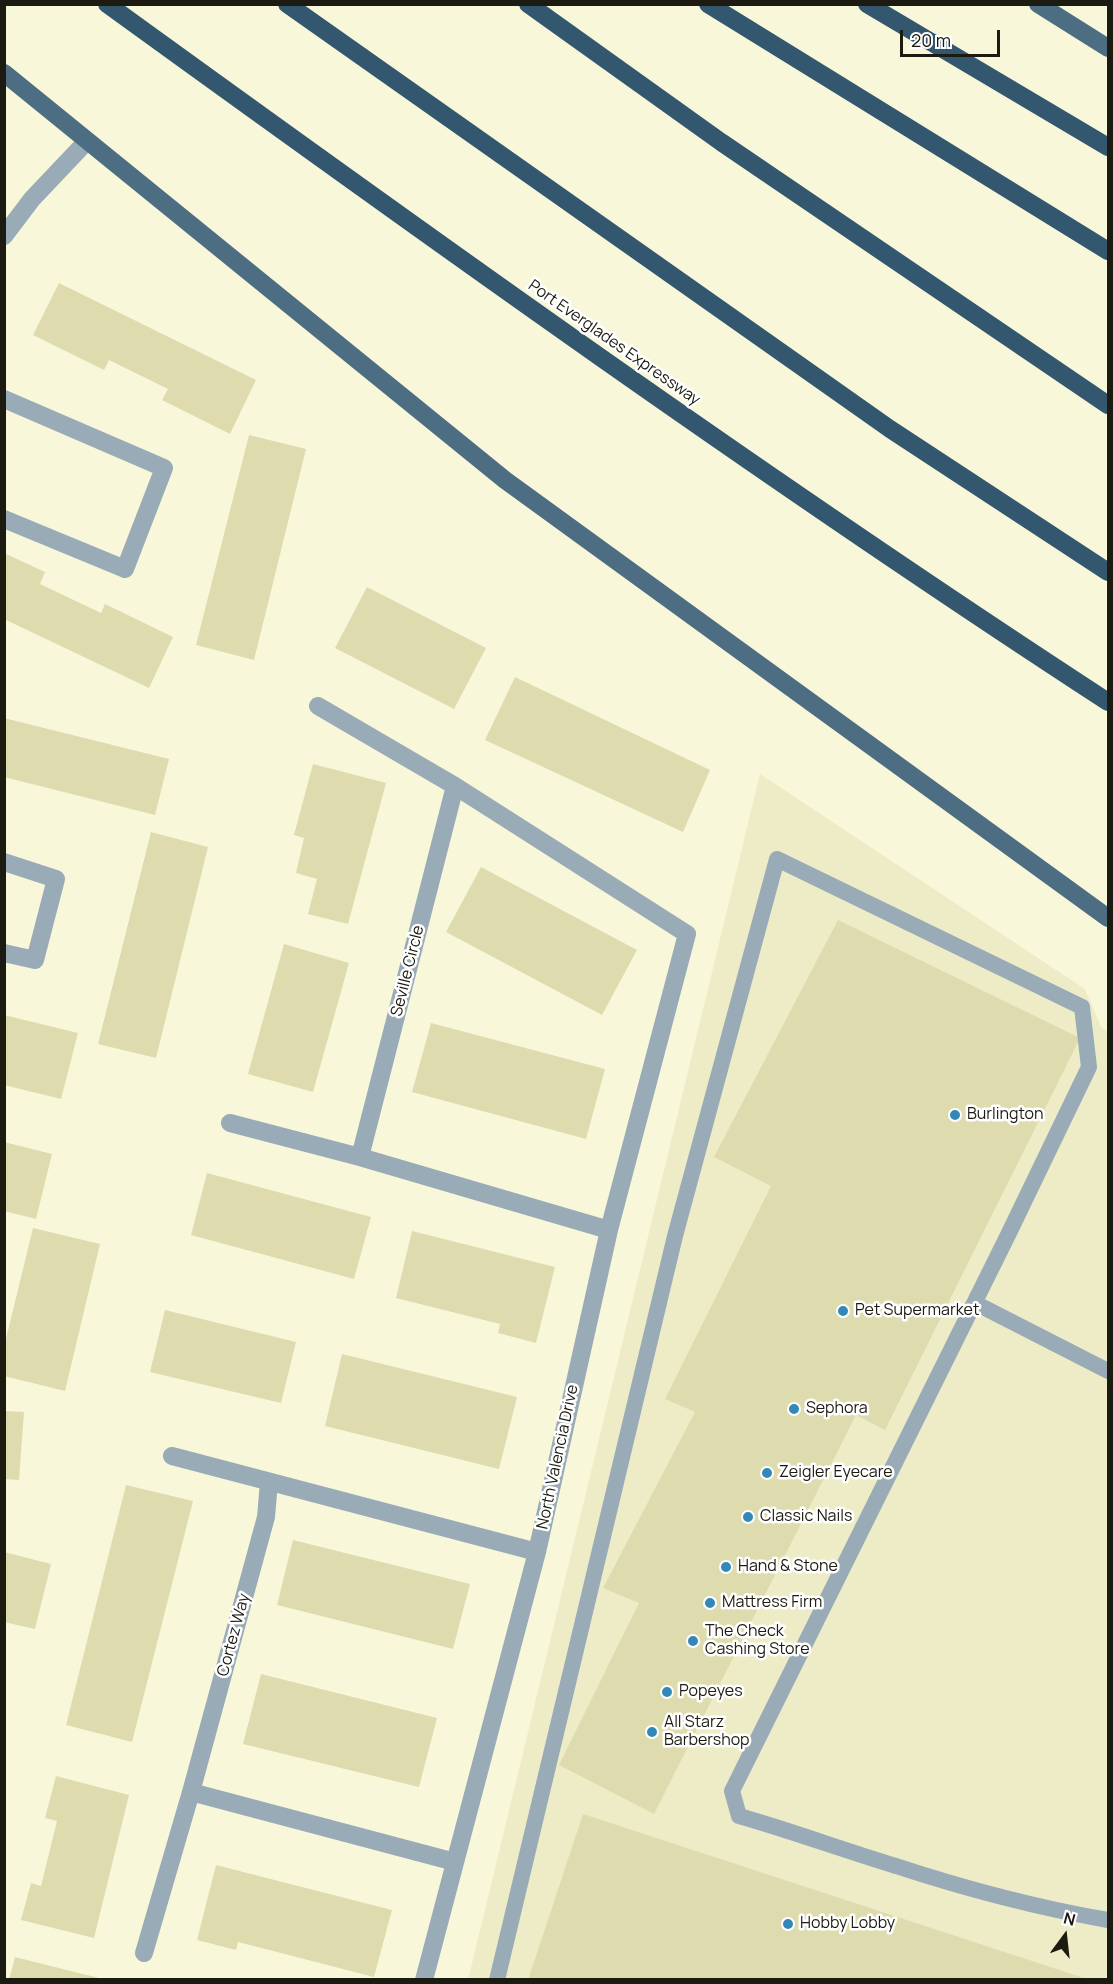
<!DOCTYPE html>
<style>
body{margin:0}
#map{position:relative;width:1113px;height:1984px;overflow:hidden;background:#f8f7d9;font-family:Manrope,sans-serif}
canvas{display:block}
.frame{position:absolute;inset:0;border:6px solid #1c1b11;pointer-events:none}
.north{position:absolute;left:1035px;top:1906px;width:60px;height:60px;-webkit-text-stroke:4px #fff;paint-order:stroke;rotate:15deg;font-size:16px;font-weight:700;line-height:24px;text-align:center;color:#1c1b11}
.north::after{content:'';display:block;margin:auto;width:21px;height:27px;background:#1c1b11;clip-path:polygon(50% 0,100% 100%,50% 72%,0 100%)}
.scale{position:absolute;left:900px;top:30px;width:100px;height:27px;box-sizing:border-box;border:3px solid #1c1b11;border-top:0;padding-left:8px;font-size:18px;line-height:21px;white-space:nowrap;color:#1c1b11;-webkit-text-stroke:4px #fff;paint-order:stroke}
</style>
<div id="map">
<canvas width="1113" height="1984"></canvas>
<div class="frame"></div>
<div class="north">N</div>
<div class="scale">20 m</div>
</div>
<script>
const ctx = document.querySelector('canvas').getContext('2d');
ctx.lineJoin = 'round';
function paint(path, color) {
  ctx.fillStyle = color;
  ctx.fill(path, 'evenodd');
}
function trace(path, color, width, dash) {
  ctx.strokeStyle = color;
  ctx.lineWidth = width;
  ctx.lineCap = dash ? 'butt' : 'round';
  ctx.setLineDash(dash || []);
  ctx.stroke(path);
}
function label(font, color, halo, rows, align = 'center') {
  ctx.font = font + ' Manrope,sans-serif';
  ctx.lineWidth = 5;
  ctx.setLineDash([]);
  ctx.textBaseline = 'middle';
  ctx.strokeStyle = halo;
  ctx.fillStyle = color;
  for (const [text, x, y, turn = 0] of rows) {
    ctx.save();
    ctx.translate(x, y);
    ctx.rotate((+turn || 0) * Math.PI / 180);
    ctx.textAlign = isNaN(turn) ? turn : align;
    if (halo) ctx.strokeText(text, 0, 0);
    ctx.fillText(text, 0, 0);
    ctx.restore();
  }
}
paint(new Path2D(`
 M760,774L1085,989L1101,1027L1108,1032V1979L468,1980Z`), '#edecc6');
paint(new Path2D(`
 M59,283L256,380L230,434L162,400L168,389L109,360L104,370L33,335Z
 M249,435L306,449L254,660L196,645Z
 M4,553L45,572L40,584L101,613L105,604L173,637L149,688L4,619Z
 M367,587L486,648L454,709L335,648Z
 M515,677L710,770L683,832L485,740Z
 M4,718L169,759L155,815L4,777Z
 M313,764L386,783L348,924L308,914L317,879L296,873L304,838L294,835Z
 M151,832L208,847L156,1058L98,1044Z
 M481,867L637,950L602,1015L446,932Z
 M838,920L1080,1038L885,1430L856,1415L654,1814L559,1765L639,1603L603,1588L695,1412L665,1399L771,1186L714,1157Z
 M284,944L349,963L313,1092L248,1074Z
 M4,1015L78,1033L61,1099L4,1085Z
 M431,1023L605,1069L586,1139L412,1092Z
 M4,1142L52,1154L36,1219L4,1211Z
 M207,1173L371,1217L354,1279L191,1235Z
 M33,1228L100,1244L65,1391L4,1376V1347Z
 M412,1231L555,1267L536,1343L498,1333L500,1324L396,1298Z
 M165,1310L296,1342L281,1403L150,1372Z
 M342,1354L517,1397L499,1469L325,1426Z
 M4,1411L24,1412L19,1480L4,1479Z
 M126,1485L193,1501L132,1742L66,1725Z
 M293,1540L470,1584L453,1649L277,1605Z
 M4,1552L51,1564L35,1629L4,1622Z
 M261,1674L437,1718L419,1787L243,1744Z
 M56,1776L129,1795L94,1938L21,1920L31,1883L41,1886L57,1821L45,1818Z
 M583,1814L1087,1979V1980H528Z
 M216,1865L392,1910L374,1977L238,1942L236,1950L197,1940Z
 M15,1957L103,1979V1980H9Z`), '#dedcaf');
trace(new Path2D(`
 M975,1303L1108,1371
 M497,1980L675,1236L777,859L1082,1007L1089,1067L1008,1235L732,1791L739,1816C792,1831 843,1850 896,1866C963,1888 1039,1908 1108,1920`), '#99abb7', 16);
trace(new Path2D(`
 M4,236L32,199L87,141
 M4,399L164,468L125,569L4,519
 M318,706L455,786L687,934L609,1230L537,1552L424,1980
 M4,862L56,879L35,960L4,953
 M230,1123L360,1157L609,1230
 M360,1157L455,786
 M172,1456L537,1552
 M269,1482L266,1517L191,1792L455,1862
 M144,1953L191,1792`), '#99abb7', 18);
trace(new Path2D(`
 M1038,4L1108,48
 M4,73L505,480L1108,918`), '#4d6d82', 18);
trace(new Path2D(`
 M107,4C437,243 767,480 1108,702
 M287,4L890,429L1108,572
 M528,4L721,142L1108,405
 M708,4L1108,251
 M867,4L1108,147`), '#32576f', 18);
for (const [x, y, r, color] of [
 [955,1115,6,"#3488b8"],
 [843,1311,6,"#3488b8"],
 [794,1409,6,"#3488b8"],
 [767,1473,6,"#3488b8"],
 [748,1517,6,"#3488b8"],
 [726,1567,6,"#3488b8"],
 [710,1603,6,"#3488b8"],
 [693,1641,6,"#3488b8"],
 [667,1692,6,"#3488b8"],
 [652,1732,6,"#3488b8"],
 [788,1924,6,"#3488b8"]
]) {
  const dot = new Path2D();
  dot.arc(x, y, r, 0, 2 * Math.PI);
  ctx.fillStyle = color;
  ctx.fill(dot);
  trace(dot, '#fff', 2);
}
label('16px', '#1c1b11', '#fff', [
 ["Port Everglades Expressway",614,343,35],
 ["Seville Circle",408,971,-76],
 ["North Valencia Drive",558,1457,-78],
 ["Cortez Way",234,1635,-75]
]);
label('16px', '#1c1b11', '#fff', [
 ["Burlington",967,1115],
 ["Pet Supermarket",855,1311],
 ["Sephora",806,1409],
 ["Zeigler Eyecare",779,1473],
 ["Classic Nails",760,1517],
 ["Hand & Stone",738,1567],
 ["Mattress Firm",722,1603],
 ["The Check",705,1632],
 ["Cashing Store",705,1650],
 ["Popeyes",679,1692],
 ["All Starz",664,1723],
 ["Barbershop",664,1741],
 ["Hobby Lobby",800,1924]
], 'left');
</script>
